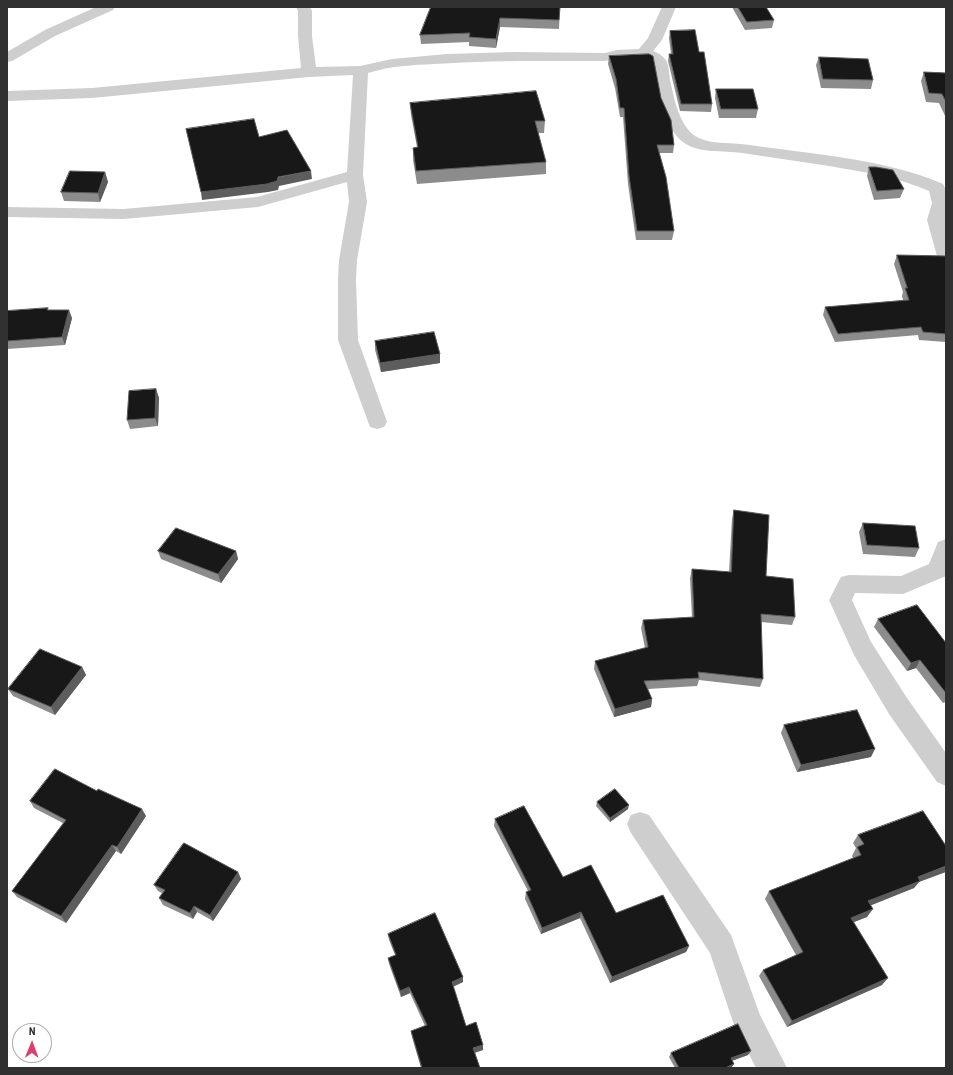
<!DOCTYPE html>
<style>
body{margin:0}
#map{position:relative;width:953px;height:1075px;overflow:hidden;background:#fff;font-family:"Roboto Condensed",sans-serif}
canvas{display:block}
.frame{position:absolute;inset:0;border:8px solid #313131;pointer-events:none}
.north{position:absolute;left:12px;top:1023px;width:40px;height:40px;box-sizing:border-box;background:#fff;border:1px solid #adadad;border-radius:50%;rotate:1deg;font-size:11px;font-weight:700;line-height:16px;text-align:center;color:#313131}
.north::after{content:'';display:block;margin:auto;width:14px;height:18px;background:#dc3f6e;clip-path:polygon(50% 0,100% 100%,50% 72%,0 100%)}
</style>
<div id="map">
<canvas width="953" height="1075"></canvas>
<div class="frame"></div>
<div class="north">N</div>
</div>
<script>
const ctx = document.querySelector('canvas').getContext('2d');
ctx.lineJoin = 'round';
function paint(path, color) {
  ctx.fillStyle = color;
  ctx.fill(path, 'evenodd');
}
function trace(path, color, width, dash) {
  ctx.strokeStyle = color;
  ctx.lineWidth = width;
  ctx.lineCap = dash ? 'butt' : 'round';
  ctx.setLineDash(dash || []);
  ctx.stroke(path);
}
paint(new Path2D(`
 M96,7H115L113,10L55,36L12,61L7,62V52L45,30Z
 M296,7H310L312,11V36L316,67L360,66L392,59L447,54L514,52L605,53L617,50L639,49L648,38L662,7H676L662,40L653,51C658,53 664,56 667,62C669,67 669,74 670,80C674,98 680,130 699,138C714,145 734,142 750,145C811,154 887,159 943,184L946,190L945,220L946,262L940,260L937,256L927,220L932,203L929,191C898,177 863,172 829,166C800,162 771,157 742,153C723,150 698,154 683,142C663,127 656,88 653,64C641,53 619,58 605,61C548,61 491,60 435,64C413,65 390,66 368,73L363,175L367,202L357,260L356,280L358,340L387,422L384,427L377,429L370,427L338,340V280L339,260L349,202L347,182L258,207L124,219L7,217V207L124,209L257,197L347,172L353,75L309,77L92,98L7,101V91L92,88L301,68L298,36V11Z
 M946,539V576L903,594L855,593L852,600L871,642L907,698L946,753V786L937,782L889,714L854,655L829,600L841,577L849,575L901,576L929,564L938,542Z
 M640,812L649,815L731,935L760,1015L787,1068H756L733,1022L710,953L631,833L627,824L631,815Z`), '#cecece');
paint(new Path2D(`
 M431,7H560L559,29L500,27L496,48L469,46V42L421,44L420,35Z
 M732,7H766L774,20L772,28L745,30Z
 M670,31L699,52L712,104L711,112L680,111L668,61L669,54H671L669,38Z
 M609,56L661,98L674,145L673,153H659L674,231L672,240H636L628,184L623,117H620L615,88L608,64Z
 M819,57L873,80L871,89L821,88L816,65Z
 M924,72L946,73V118L939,103L926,102L921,81Z
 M716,89L758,109L756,118H719L715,98Z
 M410,103L545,121L544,133H538L546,162V174L417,184L413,160V148L417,147L411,115Z
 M869,167L904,189L900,198L874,200L867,176Z
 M105,172L108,182L100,202L64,201L61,192Z
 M897,255L946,256V342L919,340L918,335L835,342L823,315L825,307L903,300L902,296L903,292L894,264Z
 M48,308V310L72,318L65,345L7,349V311Z
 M375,341L440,354V363L381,372L375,350Z
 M156,389L159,398L158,426L130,429L127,420Z
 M734,510L766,576L795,617L792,625L761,622L763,679L760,687L699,680L697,686L648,689L652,699L651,707L614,717L594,669L595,661L645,648L641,628L643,620L692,617L690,578L692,569L729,572L732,519Z
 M863,523L919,548L915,557L863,554L859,532Z
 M158,551H236L238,559L221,583L161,559Z
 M878,619L946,643V702L943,703L916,668L907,671L874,627Z
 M82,667L86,675L55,715L13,696L8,689Z
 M784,725L871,757L797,772L781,733Z
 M30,801L146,816L121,854L116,851L66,923L17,897L12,891L63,823L34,808Z
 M597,802L628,809L610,822L596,806Z
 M495,819L563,877L616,913L689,946L686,952L610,983L580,918L541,934L525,899L526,892L528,891L494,826Z
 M858,835L919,882L914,888L870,905L867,917L854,922L882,985L787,1027L759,976L763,970L796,955L765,899L769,891L853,858L852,856L856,848L853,843Z
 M238,872L241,879L213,921L197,912L193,919L163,905L159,898L162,893L158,891L154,885Z
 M388,934L463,977V982L453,987L466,1026L483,1045V1050L475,1053L480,1068H421L412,1037L411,1031L425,1026L410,993L401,997L389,964L388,958L395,955L389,940Z
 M671,1053L748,1055L732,1061L734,1064L731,1068H675L669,1057Z`), '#8c8c8c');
paint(new Path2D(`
 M500,18V27L496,48V39Z
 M311,171L312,179L279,186L278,190L268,192L202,200L201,192Z
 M105,172L108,182L100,202L98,193Z
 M69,310L72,318L65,345L62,337Z
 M440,354V363L381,372L380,363Z
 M156,389L159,398L158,426L155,418Z
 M236,551L238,559L221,583L218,574Z
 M920,660L916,668L907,671L911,663Z
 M82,667L86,675L55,715L51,707Z
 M652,699L651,707L614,717L615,709Z
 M875,749L871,757L797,772L801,765Z
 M629,805L628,809L610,822V818Z
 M142,809L146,816L121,854L117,847Z
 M112,845L116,851L66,923L61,916Z
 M946,866V872L919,882L914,888L862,909L868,901L918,877Z
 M238,872L241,879L213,921L210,915Z
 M194,906L197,912L193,919L190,913Z
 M873,909L867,917L846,925L851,918Z
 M581,912L580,918L541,934L542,928Z
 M689,946L686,952L610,983L612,977Z
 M463,977V982L452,987V982Z
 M888,978L882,985L787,1027L792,1021Z
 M409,987L410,993L401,997L400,991Z
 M483,1045V1050L473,1053V1048Z
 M751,1051L748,1055L728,1062L731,1058Z
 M734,1064L731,1068H725Z`), '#5d5d5d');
const building = new Path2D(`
 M431,7H560L559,20L500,18L496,39L469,37L470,33L420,35Z
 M738,7H766L774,20L747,22Z
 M695,30L699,52H704L712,104H681L669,54H673L670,31Z
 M649,54L653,56L661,98L671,120L674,145H657L666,177L674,231H637L629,176L624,108H620L616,79L609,56Z
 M819,57L868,59L873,80L823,79Z
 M924,72L946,73V102L942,94L929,93Z
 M716,89H753L758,109H721Z
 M536,91L545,121H535L546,162L416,171L413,148L418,147L410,103Z
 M254,119L259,137L287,130L311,171L278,177L277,181L267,184L201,192L186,129Z
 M869,167H876L893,170L904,189L877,191Z
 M70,171L105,172L98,193L61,192Z
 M897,255L946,256V334L923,332L921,327L838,334L825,307L909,300L905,288H907Z
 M48,308L47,310H69L62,337L7,341V311Z
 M434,332L440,354L380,363L375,341Z
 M156,389L155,418L127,420L129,391Z
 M734,510L769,515L766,576L793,579L795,617L761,614L763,679L698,672L699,678L644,681L652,699L615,709L595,661L648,647L643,620L694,617L692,569L731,572Z
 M863,523L915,526L919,548L867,545Z
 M176,528L236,551L218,574L158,551Z
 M917,605L946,643V693L920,660L911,663L878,619Z
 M40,649L82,667L51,707L8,689Z
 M857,710L875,749L801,765L784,725Z
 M55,769L97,791L98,789L142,809L117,847L112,845L61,916L12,891L66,820L30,801Z
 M615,789L629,805L610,818L597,802Z
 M524,806L563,877L591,865L616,913L663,895L689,946L612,977L581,912L542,928L526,892L531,890L495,819Z
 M923,811L946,846V866L918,877L920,881L868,901L873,909L851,918L888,978L792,1021L763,970L803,952L769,891L861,855L857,847L864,844L858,835Z
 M184,843L238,872L210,915L194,906L190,913L159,898L165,890L154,885Z
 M435,913L463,977L452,982L466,1026L476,1022L483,1045L473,1048L480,1068H422L411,1031L427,1025L409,987L400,991L388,958L396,955L388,934Z
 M738,1024L751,1051L731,1058L734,1064L725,1068H679L671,1053Z`);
paint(building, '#181818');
trace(building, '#5d5d5d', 1);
</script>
